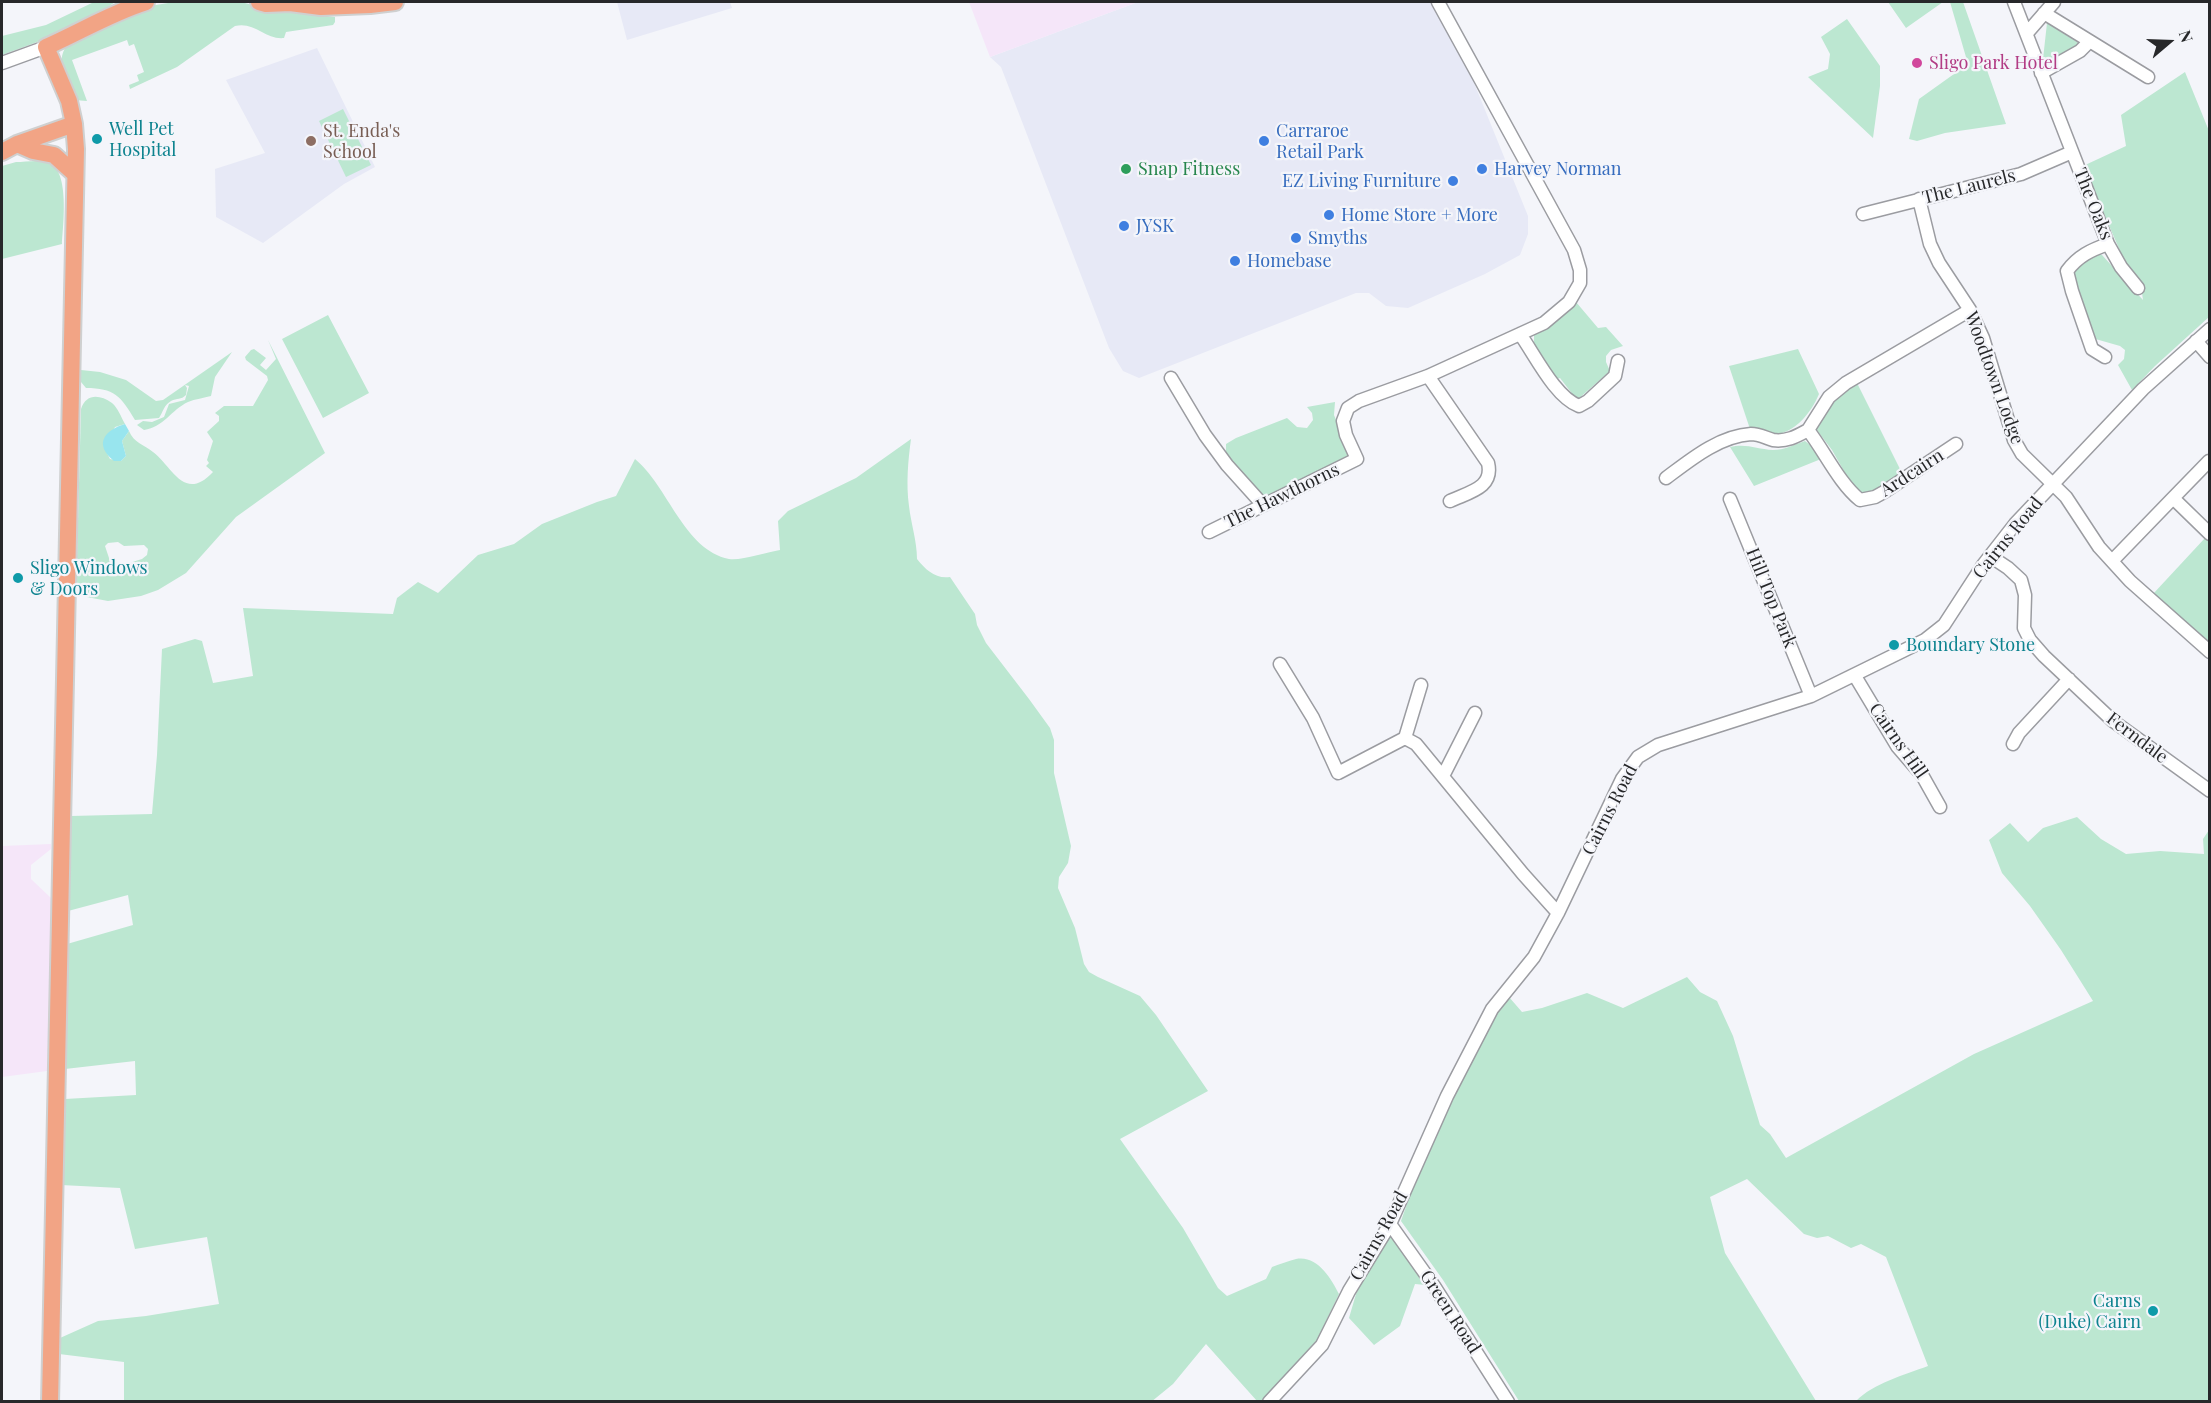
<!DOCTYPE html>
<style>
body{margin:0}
#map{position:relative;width:2211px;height:1403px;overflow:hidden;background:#f4f5fa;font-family:"Playfair Display",serif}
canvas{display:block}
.frame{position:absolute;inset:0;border:3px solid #27282a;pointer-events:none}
.north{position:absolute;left:2139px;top:12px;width:60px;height:60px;-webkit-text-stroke:4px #f4f5fa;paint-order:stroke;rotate:71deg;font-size:16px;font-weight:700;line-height:24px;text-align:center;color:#27282a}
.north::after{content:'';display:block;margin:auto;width:21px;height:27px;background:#27282a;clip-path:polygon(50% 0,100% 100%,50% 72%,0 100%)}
</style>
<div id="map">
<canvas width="2211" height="1403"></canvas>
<div class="frame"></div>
<div class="north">N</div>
</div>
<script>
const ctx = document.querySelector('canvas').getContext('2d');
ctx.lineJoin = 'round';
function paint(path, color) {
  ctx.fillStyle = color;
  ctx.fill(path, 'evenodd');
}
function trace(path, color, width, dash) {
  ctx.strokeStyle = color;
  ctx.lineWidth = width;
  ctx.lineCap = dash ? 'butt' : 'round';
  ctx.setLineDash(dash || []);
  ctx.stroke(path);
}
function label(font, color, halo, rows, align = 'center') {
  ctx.font = font + ' "Playfair Display",serif';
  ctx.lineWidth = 4.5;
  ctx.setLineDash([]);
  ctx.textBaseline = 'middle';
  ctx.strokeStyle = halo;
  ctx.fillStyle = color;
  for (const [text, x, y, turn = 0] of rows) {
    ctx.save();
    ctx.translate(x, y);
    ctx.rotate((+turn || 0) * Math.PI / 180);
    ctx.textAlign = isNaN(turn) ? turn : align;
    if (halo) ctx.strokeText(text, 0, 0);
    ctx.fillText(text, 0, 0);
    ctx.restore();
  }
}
paint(new Path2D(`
 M617,2H730L732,8L627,40Z
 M1138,2H1437L1453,31L1528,216V234L1520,255L1485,274L1408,308L1386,306L1369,293H1356L1139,378L1123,371L1109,348L1001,67L990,57Z
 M317,48L375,167L344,184L263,243L216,217L215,169L265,153L226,80Z`), '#e7e9f6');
paint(new Path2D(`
 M969,2H1138L990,57Z
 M51,844V849L31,865V879L51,898L52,920L47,1071L2,1077V846Z`), '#f5e6f9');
paint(new Path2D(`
 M94,2H115C83,27 40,41 2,55V36L46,25Z
 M174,2H241L268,9L335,17V22L333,25L286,32L284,38C266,40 254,21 235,26L177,67L130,89L129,85L139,81L137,75L144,72L134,44L129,46L127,40L72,60L87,101L74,100C67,82 54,63 67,45L132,9Z
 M1888,2H1943L1906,28Z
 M1950,2H1963L2006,124L1945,133L1917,141L1909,139L1919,99L1968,64Z
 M1847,19L1880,66V86L1873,138L1808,77L1828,69L1830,54L1821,37Z
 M2047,23L2080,44L2044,63L2043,59Z
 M2185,72L2209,131V317L2155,366L2132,390L2118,365L2124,359L2125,350L2120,346L2092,338L2071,269L2076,263L2099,254L2102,255L2143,300L2140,280L2124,260L2083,166L2126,146L2121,115Z
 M343,109L371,165L346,177L319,121Z
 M16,162C25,162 41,159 49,163C70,171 63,225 62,244L2,259V166Z
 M1576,302L1598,328L1606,327L1623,346L1611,350L1606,356V362L1610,371L1577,400L1560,378L1557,379L1534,348V334L1559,317Z
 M328,315L369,393L323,418L282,339Z
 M268,340L325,453L236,517L186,573L158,590L141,596L108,601L76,595L81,409C86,394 99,394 112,403C118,408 121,417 125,424L115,427L105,449L110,459L121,461L126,456L122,441L129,431C134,443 143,444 153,452C172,466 184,503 213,472L206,466L209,463L207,460L213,441L207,432L219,421V416L215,413L224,406H253L268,380L267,376L246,360L245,357L251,350L254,349L266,358L260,365L266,370L276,359ZM118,542L124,546L144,545L148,549L147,555L142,559L113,568L110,566L109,558L105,546L108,543Z
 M1798,349L1819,394C1811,413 1795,433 1773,435C1766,436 1756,431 1750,429L1729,366Z
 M232,352L215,377L211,396C204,398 195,399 188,402C171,410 164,427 144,430L137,425L143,421L152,422L164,417L169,404L185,400L189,386L185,385L187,388L186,395C181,400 177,398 171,401C164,405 163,412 159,418L135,420C121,396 114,388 86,388L81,382V370L100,372L126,380L156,401L163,400Z
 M1857,383L1902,473L1879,489L1863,495L1853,487L1832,450L1816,429C1820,407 1838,394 1857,383Z
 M1335,402L1334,415L1349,452L1348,458L1269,497L1261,494L1226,458V444L1236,438L1287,418L1297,427L1307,428L1313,420L1312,413L1307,407Z
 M911,439C908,461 906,484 909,506C911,524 917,541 917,559C926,570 935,579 950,577L975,614L977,625L986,643L1029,699L1050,728L1054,740V773L1071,846L1068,863L1059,877L1058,888L1075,928L1084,964L1089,972L1098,977L1140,996L1156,1015L1208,1091L1120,1139L1183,1228L1218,1288L1227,1296L1266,1279L1272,1267C1280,1264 1288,1261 1296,1259C1317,1255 1331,1278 1339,1294L1317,1340L1261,1402L1257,1401L1206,1344L1173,1384L1151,1402H124V1362L59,1354L60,1338L98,1321L146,1316L219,1304L207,1237L135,1249L120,1188L61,1185L65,1099L136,1095L135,1061L65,1069L67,944L133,925L128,895L68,911L67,824L71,816L152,814L157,755L162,649L195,639L202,641L213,683L253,676L243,608L393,614L397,598L418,582L438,593L478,555L514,544L542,524L597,502L616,496L635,459C668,486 684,550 729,559C741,561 767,552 780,550L778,521L788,511L856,478Z
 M1805,441L1814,448L1821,459L1754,486L1730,447C1746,443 1757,449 1773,450C1784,450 1794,445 1805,441Z
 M2205,538L2209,542V643L2153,594Z
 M2077,817L2101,839L2126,854L2160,851L2204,854L2203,839L2209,830V1401H1856C1874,1383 1904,1375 1928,1366L1886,1257L1861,1244L1851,1248L1828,1236L1817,1238L1804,1234L1747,1179L1710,1197L1725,1253L1816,1401H1519L1443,1280L1401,1221C1414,1181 1433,1144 1450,1106C1466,1069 1481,1026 1509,997L1522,1012L1542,1008L1587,993L1623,1008L1687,977L1700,992L1717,1001L1733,1036L1760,1125L1770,1134L1786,1158L1974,1054L2093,1001L2061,950L2030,906L2002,873L1989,840L2010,823L2028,842L2043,828Z
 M1390,1224L1403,1251L1426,1285L1415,1284L1400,1326L1374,1345L1349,1318L1356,1294Z`), '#bce7d1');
paint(new Path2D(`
 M125,424L129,431L122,441L126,456L121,461H114C93,444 105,430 125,424Z`), '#98e5ee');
const minor = new Path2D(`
 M2014,2L2108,244L2121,267L2138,288
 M2044,13L2148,77
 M2027,33L2054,2
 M2,63L46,47
 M2041,73L2080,51L2089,42
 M1919,199L1930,244L1939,263L1970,310L1983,338L2014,440L2022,454L2066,497L2099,547L2130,581L2210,652
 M1863,214L2021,174L2072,152
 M1520,334C1535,355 1555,397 1579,406L1588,401L1615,376L1618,361
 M2196,341L2210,357
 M2105,357L2092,349L2072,291L2067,271C2078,256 2091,250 2108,244
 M1428,376L1488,463C1494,488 1469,492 1450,501
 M1171,378L1205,435L1227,465L1263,505
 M1808,430L1829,397L1846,383L1970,310
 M1808,430C1825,452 1839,483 1860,500L1875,497L1884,492L1956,444
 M1666,478C1690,460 1719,436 1751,434C1759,434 1766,438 1773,440C1787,442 1797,436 1808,430
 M2173,498L2209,461
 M1730,499L1811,696
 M1209,532L1357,459L1346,435L1343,421L1348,408L1359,401L1428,376L1544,323L1569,302L1580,283V270L1574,250L1438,2
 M1990,556L2008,568L2021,580L2025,595L2024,628L2030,640L2044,656L2113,721L2210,791
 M2112,561L2173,498L2210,534
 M1280,664L1313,718L1338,773L1405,738
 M1855,676L1897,746L1922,775L1940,807
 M1421,685L1405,738L1416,744L1523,874L1558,913
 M2013,744L2019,733L2069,679
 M1443,776L1475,713
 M1390,1224L1434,1286L1508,1402
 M1269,1402L1322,1345L1349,1291L1390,1224L1447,1096L1492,1009L1534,957L1558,913L1622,779L1638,757L1658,745L1811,696L1925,640L1944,625L1983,565L2015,524L2143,389L2210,329`);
const major = new Path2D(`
 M259,2L266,4L290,3L321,7L370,5L395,2
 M17,144L33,151L54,155L75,174
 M2,152L17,144L74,124
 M50,1402L76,149L74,124L69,101L46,47C80,32 111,13 146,2`);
trace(minor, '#9b9ca1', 15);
trace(major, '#cfd0d0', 20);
trace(minor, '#fff', 12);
trace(major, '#f2a485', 16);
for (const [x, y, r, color] of [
 [1917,63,6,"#d1479c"],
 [97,139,6,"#0f9aa8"],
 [311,141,6,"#8d6e63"],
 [1264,141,6,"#3f7fe0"],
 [1126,169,6,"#2e9e5b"],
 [1482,169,6,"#3f7fe0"],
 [1453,181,6,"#3f7fe0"],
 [1329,215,6,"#3f7fe0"],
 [1124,226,6,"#3f7fe0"],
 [1296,238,6,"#3f7fe0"],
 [1235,261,6,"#3f7fe0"],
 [18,578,6,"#0f9aa8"],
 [1894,645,6,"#0f9aa8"],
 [2153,1311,6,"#0f9aa8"]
]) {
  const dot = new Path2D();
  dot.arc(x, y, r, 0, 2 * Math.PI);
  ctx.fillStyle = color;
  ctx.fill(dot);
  trace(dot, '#f4f5fa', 2);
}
label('18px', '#b23c85', '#f4f5fa', [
 ["Sligo Park Hotel",1929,63]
], 'left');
label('18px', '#0d838f', '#f4f5fa', [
 ["Well Pet",109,129],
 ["Hospital",109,150],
 ["Sligo Windows",30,568],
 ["& Doors",30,589],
 ["Boundary Stone",1906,645],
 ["Carns",2141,1301,"right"],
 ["(Duke) Cairn",2141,1322,"right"]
], 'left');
label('18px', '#785e54', '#f4f5fa', [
 ["St. Enda's",323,131],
 ["School",323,152]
], 'left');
label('18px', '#366cbe', '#f4f5fa', [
 ["Carraroe",1276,131],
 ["Retail Park",1276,152],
 ["Harvey Norman",1494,169],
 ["EZ Living Furniture",1441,181,"right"],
 ["Home Store + More",1341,215],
 ["JYSK",1136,226],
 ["Smyths",1308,238],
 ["Homebase",1247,261]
], 'left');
label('18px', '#27864d', '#f4f5fa', [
 ["Snap Fitness",1138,169]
], 'left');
label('18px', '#27282a', '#f4f5fa', [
 ["The Laurels",1969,187,-14],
 ["The Oaks",2093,204,68],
 ["Woodtown Lodge",1994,378,70],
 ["Ardcairn",1912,473,-33],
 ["The Hawthorns",1282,496,-26],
 ["Cairns Road",2008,538,-51],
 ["Hill Top Park",1771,598,68],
 ["Ferndale",2137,738,37],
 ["Cairns Hill",1898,741,55],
 ["Cairns Road",1610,810,-63],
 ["Cairns Road",1379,1236,-61],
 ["Green Road",1450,1312,57]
]);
</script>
